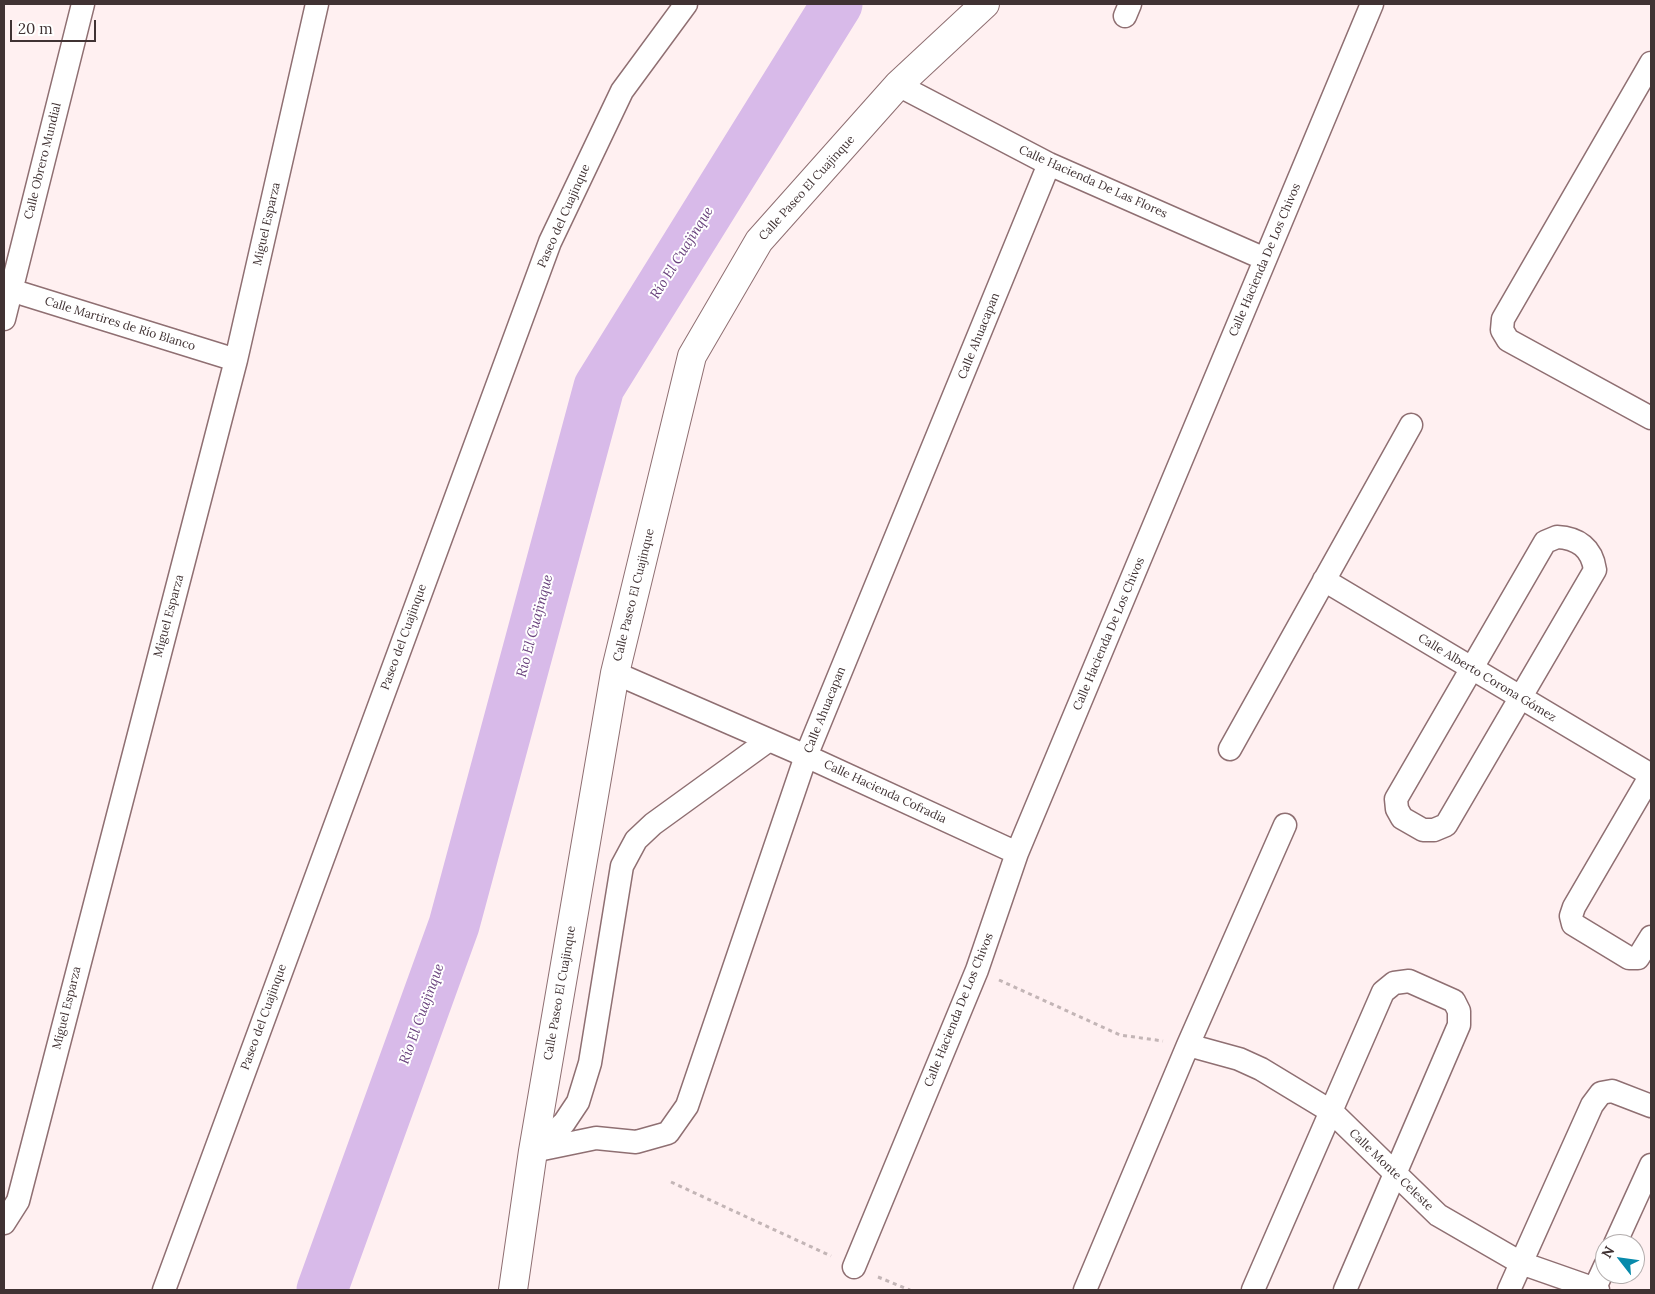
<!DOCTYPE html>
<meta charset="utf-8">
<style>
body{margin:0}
#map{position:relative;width:1655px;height:1294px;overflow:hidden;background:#fff0f1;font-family:Lora,serif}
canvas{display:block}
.frame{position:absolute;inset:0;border:5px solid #403233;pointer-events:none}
.north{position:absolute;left:1595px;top:1234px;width:50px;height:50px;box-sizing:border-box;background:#fff;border:1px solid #b3adad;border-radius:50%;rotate:300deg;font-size:14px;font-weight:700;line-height:20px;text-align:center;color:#403233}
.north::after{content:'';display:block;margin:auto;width:18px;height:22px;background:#088aab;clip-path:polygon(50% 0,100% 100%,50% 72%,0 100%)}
.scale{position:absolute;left:10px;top:20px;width:86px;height:22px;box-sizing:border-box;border:2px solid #403233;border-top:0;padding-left:6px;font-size:15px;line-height:18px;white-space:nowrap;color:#403233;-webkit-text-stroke:4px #fff;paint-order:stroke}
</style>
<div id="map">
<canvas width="1655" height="1294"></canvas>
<div class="frame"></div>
<div class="north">N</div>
<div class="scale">20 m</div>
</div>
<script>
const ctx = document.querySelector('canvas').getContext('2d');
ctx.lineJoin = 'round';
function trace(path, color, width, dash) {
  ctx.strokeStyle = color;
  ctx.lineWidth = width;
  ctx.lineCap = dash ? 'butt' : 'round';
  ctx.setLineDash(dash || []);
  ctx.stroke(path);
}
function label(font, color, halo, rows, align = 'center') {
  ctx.font = font + ' Lora,serif';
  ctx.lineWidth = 4;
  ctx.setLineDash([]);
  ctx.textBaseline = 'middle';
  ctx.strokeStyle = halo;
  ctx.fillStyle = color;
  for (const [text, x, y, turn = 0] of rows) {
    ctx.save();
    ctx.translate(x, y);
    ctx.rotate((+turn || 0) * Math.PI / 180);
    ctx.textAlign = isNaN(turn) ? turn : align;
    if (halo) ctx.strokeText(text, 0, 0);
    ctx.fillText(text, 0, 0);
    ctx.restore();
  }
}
trace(new Path2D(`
 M322,1290L454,925L599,387L837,4`), '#d8bae9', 51);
const minor = new Path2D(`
 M1125,16L1130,4
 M1651,63L1503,319L1502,330L1508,340L1651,418
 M898,85L1049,164L1265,259
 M4,288L236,360
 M4,319L83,4
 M1557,537C1578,538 1592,548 1595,570L1446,825L1434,830H1423L1402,818L1397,809L1396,799L1545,542Z
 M1324,580L1651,775
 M615,673L806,756L1017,853
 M1230,749L1411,425
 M1651,775L1574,907L1571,916L1573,924L1629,958H1638L1651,937
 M1188,1045L1239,1059L1261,1069L1332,1112L1438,1215L1521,1263L1598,1290
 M533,1151L596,1138L636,1142L668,1133L687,1106L806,756L1049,164
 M533,1151L564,1123L578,1102L590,1063L622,866L636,840L653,824L769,740
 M4,1223L18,1201L236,360L317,4
 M1615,1244L1651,1165
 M854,1267L977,970L1017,853L1372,4
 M164,1290L550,242L622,91L686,4
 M1085,1290L1188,1045L1285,825
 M1253,1290L1383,992L1394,983L1409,981L1454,1001L1459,1011V1025L1345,1290
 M1509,1290L1592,1105L1601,1093L1612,1091L1651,1106
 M1594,1290L1605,1266`);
const tertiary = new Path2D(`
 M513,1290L533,1151L615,673L692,356L759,241L898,85L985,4`);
trace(minor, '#8f6f72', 25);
trace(tertiary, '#8f6f72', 30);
trace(new Path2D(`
 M999,980L1120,1035L1163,1041
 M671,1182L831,1256
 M878,1277L910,1290`), '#c3b5b6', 3, [4, 4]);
trace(minor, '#fff', 22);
trace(tertiary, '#fff', 28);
label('12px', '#403233', '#fff', [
 ["Calle Obrero Mundial",43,161,-76],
 ["Calle Hacienda De Las Flores",1093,182,24],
 ["Calle Paseo El Cuajinque",807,188,-48],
 ["Paseo del Cuajinque",564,216,-66],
 ["Miguel Esparza",267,224,-77],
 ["Calle Hacienda De Los Chivos",1265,260,-67],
 ["Calle Martires de Río Blanco",120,324,17],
 ["Calle Ahuacapan",979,336,-68],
 ["Calle Paseo El Cuajinque",634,595,-76],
 ["Miguel Esparza",169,616,-75],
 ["Calle Hacienda De Los Chivos",1109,634,-67],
 ["Paseo del Cuajinque",404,637,-70],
 ["Calle Alberto Corona Gómez",1487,678,31],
 ["Calle Ahuacapan",825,710,-68],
 ["Calle Hacienda Cofradia",885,792,25],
 ["Calle Paseo El Cuajinque",560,993,-80],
 ["Miguel Esparza",67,1008,-76],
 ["Calle Hacienda De Los Chivos",959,1010,-68],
 ["Paseo del Cuajinque",264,1017,-70],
 ["Calle Monte Celeste",1391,1170,44]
]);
label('italic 14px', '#69427d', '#fff', [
 ["Río El Cuajinque",682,253,-58],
 ["Río El Cuajinque",535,626,-75],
 ["Río El Cuajinque",422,1014,-70]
]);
</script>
